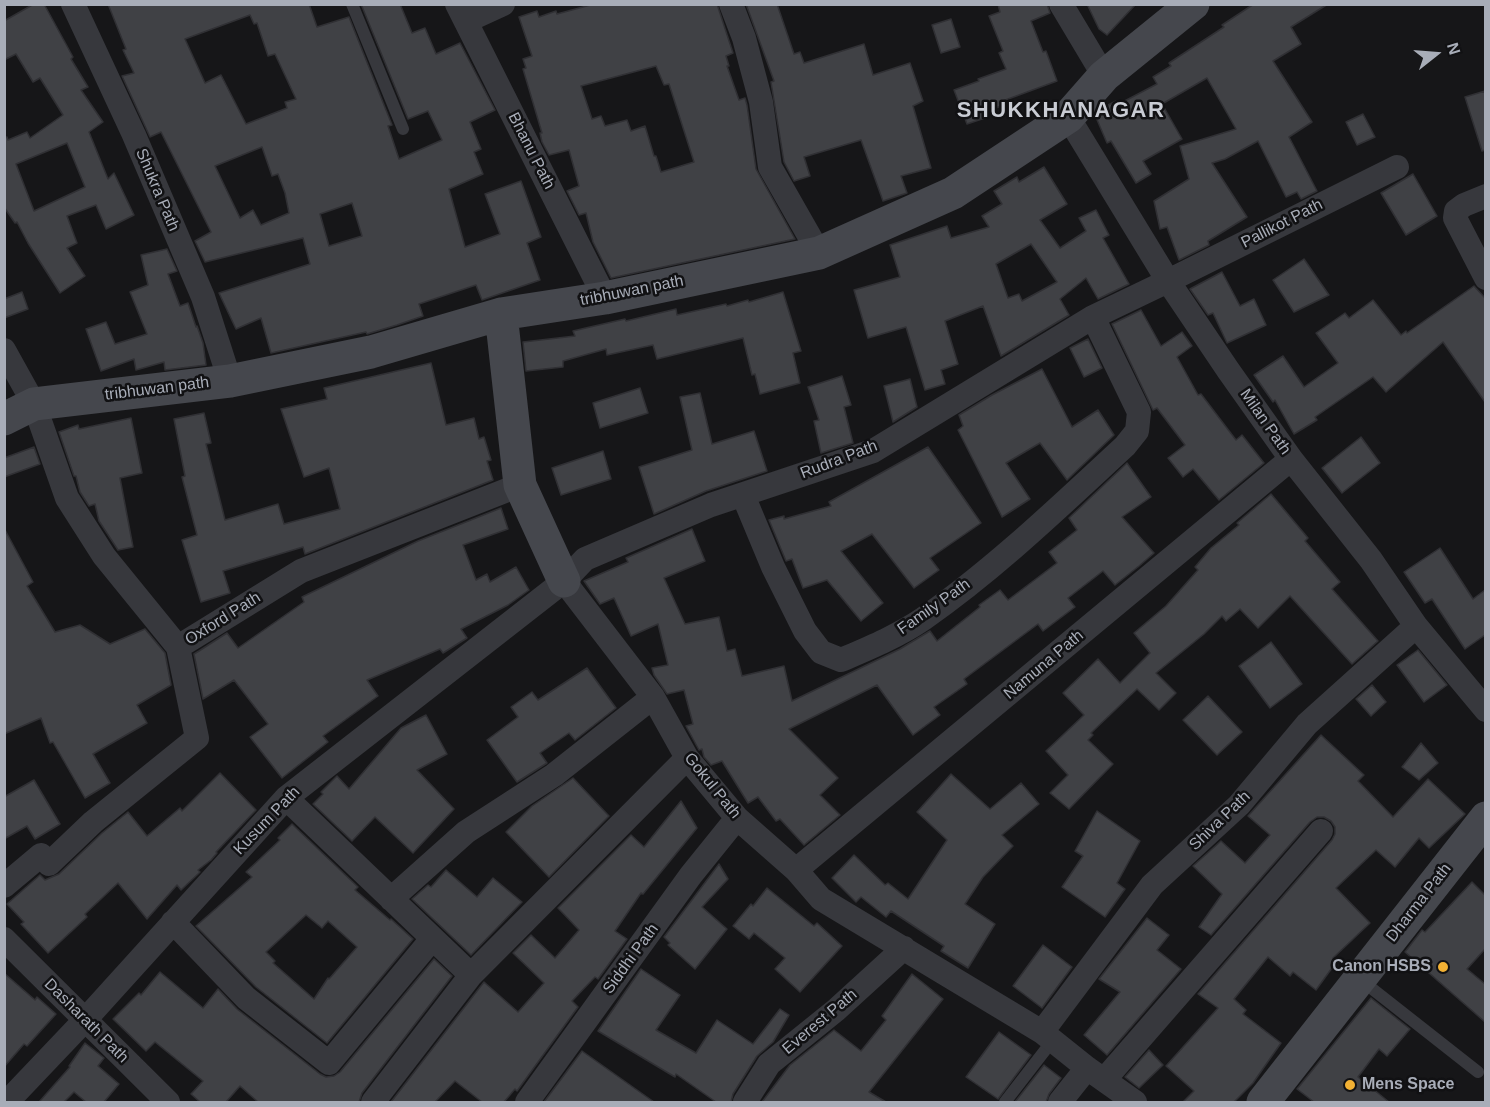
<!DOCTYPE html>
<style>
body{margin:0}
#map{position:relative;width:1490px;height:1107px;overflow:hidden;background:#161618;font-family:Helvetica,sans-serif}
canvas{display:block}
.frame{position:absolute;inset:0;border:6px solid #a8adb8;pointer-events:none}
.north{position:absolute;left:1406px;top:24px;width:60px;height:60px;-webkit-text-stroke:4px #111113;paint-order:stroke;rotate:73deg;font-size:16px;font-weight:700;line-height:24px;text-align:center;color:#a8adb8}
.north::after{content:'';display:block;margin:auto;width:21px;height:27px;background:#a8adb8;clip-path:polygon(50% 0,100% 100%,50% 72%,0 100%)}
</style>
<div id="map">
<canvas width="1490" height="1107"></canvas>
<div class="frame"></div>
<div class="north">N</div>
</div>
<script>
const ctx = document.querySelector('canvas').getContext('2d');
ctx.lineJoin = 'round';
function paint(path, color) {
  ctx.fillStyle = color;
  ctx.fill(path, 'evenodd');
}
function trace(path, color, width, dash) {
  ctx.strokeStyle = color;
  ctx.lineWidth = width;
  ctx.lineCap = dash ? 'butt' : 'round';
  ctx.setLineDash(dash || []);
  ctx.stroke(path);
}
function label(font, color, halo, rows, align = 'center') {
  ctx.font = font + ' Helvetica,sans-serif';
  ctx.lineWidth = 5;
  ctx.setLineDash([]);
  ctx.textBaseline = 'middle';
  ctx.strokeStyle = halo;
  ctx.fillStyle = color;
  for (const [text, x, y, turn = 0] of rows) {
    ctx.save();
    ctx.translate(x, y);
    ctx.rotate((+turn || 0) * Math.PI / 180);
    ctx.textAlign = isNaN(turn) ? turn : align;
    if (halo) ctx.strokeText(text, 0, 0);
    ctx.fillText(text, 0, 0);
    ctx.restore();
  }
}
const building = new Path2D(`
 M34,4H44L73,57L71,59L88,87L81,90L103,122L89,132L108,179L114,173L134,215L106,229L96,205L67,216L77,243L67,248L85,276L60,293L28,243L17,222L15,223L4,207V138L7,137L8,140L27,132L30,138L63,115L40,78L33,82L16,54L4,60V21ZM67,143L85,187L34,211L16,164Z
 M108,4H309L317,27L349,17L392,125L388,126L399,159L442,140L428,111L408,119L361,4H400L412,33L425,28L436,54L460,43L495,110L470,122L481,149L474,152L483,174L449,189L465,247L500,234L485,194L521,181L541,237L527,243L540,280L482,300L476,285L419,304L423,316L397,325L367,334L366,332L271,353L261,318L236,329L219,293L310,264L303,238L205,262L195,241L211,232L161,132L150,137L122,76L134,73L123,50L126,49ZM250,15L254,24L257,23L268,56L275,54L296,99L285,102L287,108L246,124L221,75L205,83L185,39ZM262,147L272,176L278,174L285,193L289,213L261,225L253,210L240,218L215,166ZM352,203L362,236L329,246L320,214Z
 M594,4H717L733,53L726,56L729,66H727L739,100L745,98L747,105L756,169L795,239L611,278L593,242L586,213L579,215L567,191L579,186L569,150L549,155L542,142L540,133H542L523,69L526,68L523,59L532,56L519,17L537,11L539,17L556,11L557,14ZM656,66L664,85L669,84L694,162L661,172L656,156H654L645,126L631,131L627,120L605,126L601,116L592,119L581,86Z
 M746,4H777L794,54L800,52L804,63L864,44L873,75L910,63L923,101L913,106L931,168L901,176L907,193L883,201L861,140L804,157L810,176L794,181L784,162L771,82L774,81Z
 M998,4H1047L1050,13L1031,21L1043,52L1046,51L1057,81L1000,102L1001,106L986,112L988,117L967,124L954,90L979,81L978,79L1006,69L999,53L1003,51L989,16L1000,12Z
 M1087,4H1136L1107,35L1099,29Z
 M1254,4H1328L1291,27L1301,44L1273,61L1312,122L1289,137L1317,191L1301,199L1297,192L1286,197L1258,141L1225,159L1212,163L1247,217L1208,241L1209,245L1179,260L1167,227L1160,229L1154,201L1189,179L1180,146L1236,129L1207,78L1162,104L1182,139L1143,161L1151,174L1136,183L1111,141L1107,143L1095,115L1100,109L1116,101L1117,105L1157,84L1153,77L1171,66L1169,63L1224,27L1222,25Z
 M951,19L960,47L941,53L932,25Z
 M1485,91V150L1482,151L1465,97Z
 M1363,114L1375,137L1357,145L1346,122Z
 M1044,167L1067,204L1040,220L1060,248L1086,231L1079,218L1096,210L1109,235L1103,238L1129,284L1098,299L1086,278L1060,299L1069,315L1001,356L983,306L945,321L958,364L941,370L945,384L925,390L906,327L868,338L854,290L900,277L890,245L947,226L951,238L989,227L982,216L1002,204L994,191L1017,177L1019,182ZM1031,244L1057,282L1022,301L1019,294L1008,298L996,264Z
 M1413,174L1437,216L1406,235L1381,193Z
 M167,249L177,271L168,274L180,306L188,303L196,327L197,326L203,343L206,365L165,370L164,362L136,370L134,359L101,371L86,329L106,322L115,344L147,334L130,292L148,285L141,255Z
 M1304,259L1329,295L1294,312L1273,280Z
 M1222,272L1240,306L1254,299L1266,325L1227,343L1213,313L1208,315L1190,289Z
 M1474,286L1485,298V402L1443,342L1386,392L1373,377L1315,417L1317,420L1294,434L1275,400L1273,402L1254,375L1283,356L1304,387L1338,363L1316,333L1345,313L1349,318L1373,300L1401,335L1406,331L1407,333Z
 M22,292L28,309L4,318V299Z
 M783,292L801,351L793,353L800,383L760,394L755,374L752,375L743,338L657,359L653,345L607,355L606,349L563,361V367L526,371L523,342L575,336L573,331L590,327L625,319L626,321L676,309L677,315L726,304L727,306L748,300L749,302Z
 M1141,310L1161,346L1182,332L1192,346L1177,357L1198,395L1201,394L1236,440L1242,435L1264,463L1219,500L1193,469L1183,477L1168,458L1185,445L1157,408L1153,410L1112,324Z
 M1088,339L1102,368L1084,377L1070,348Z
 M431,363L446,425L474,418L479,439L484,437L491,460L487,461L493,480L305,554L303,547L223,571L230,593L201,602L182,540L197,535L182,477L185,476L174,419L204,413L211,443L206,444L225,520L278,504L284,524L340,509L329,468L304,477L281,409L327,399L324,388Z
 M1042,369L1072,427L1098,410L1114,435L1067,480L1040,443L1006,463L1030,499L1002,517L958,430L963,426L959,415L992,395Z
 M842,376L851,405L844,407L853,443L821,453L814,421L819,420L808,387Z
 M910,379L917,407L893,422L884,386Z
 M640,388L648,413L600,428L593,403Z
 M700,393L712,444L754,431L767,471L706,491L654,514L639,467L692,450L680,397Z
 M131,418L142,473L120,478L133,547L118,550L99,521L95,504L89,506L80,492L76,476H74L59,432L78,425L79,429Z
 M1361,437L1380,463L1342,493L1322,468Z
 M34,447L40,464L4,477V458Z
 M928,447L981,523L930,558L939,570L914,588L872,534L841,551L883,603L861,621L827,580L803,588L792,559L786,561L769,520L784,516V519L831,506L829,502Z
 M603,451L611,479L561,495L552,468Z
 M1127,463L1151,497L1122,517L1154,553L1139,566L1115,585L1103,571L1068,598L1075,607L1043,631L1038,624L964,679L967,684L934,707L940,715L913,735L877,685L789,729L838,778L820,795L840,815L804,845L780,819L776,821L758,797L748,803L722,761L711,765L704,757L702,749L699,750L686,726L693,724L684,690L667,694L654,675L652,668L668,665L658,624L631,636L614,598L600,604L584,581L628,562L626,558L692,529L705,561L664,578L685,624L719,617L727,651L735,649L742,676L784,666L792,701L900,649L930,631L937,641L980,607L979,605L1000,590L1008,600L1057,563L1049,552L1077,530L1069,518Z
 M1271,494L1308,538L1305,541L1340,582L1332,589L1378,641L1352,664L1290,596L1258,628L1240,609L1226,621L1222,616L1204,634L1156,673L1176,693L1159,710L1137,689L1091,733L1093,735L1088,740L1113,764L1069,809L1050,793L1068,775L1046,751L1084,715L1063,693L1098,659L1120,683L1150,653L1134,633L1166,606L1198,570L1195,567L1211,548L1239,525L1237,523Z
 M501,508L508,529L463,545L476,580L487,574L490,582L516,567L529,590L508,605L461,629L467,638L443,653L440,649L367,680L378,696L323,736L328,742L282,778L250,737L268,724L234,680L203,699L194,654L199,651L227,633L238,648L304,602L302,597L418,541Z
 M4,528L33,582L27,586L55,632L80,625L110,644L145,629L165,653L171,685L137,705L147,723L93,754L110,783L85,798L53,742L50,743L41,718L4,734Z
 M1440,548L1473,599L1485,590V635L1465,649L1432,599L1425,603L1404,572Z
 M1271,642L1302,684L1270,708L1239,666Z
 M1418,650L1447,685L1424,702L1397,665Z
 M587,668L616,708L575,740L569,733L540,753L547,763L517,782L487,740L518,717L511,707L532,692L538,700Z
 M1372,685L1386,702L1371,716L1356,699Z
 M1208,696L1242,732L1217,755L1183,720Z
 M426,715L447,754L417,770L454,809L413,853L375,817L352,841L313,804L323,794L321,792L337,776L349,789L401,728Z
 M1321,735L1364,775L1358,781L1393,817L1428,779L1465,814L1429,848L1419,838L1395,867L1376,850L1336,888L1370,923L1333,958L1337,961L1316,990L1293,972L1290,976L1268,957L1234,999L1246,1010L1243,1014L1281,1043L1253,1083L1234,1102H1183L1194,1091L1166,1066L1218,1008L1198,994L1332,840L1335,834V827L1331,821L1324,817H1317L1310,822L1211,935L1199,927L1222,894L1193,866L1221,841L1245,863L1270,835L1248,816Z
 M1421,743L1438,763L1419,780L1402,767Z
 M220,773L256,810L216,852L217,853L211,860L198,870L200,872L198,874L181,890L177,885L147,919L118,883L85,914L87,917L48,953L21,924L24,922L7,904L40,875L45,880L59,874L102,833L128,812L147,836L180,808L182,811Z
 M951,774L990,809L1021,783L1039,804L1002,835L1013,846L983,877L965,904L995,924L968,968L941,951L944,946L891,911L886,917L861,897L856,902L832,878L854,855L885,885L888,883L908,899L947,840L917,812Z
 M573,778L609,816L549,877L506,832L532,806Z
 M34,780L60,824L35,839L27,826L4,839V797Z
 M681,801L697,828L643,894L641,893L615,931L627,939L598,979L595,977L572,1001L578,1007L517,1091L515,1089L504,1102H482L455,1081L435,1102H391L484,982L518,1012L544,983L513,953L531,935L555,958L579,930L558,908L631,835L644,847Z
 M1097,811L1140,841L1117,883L1125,889L1105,917L1062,887L1083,856L1075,851Z
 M292,824L358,887L355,890L390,920L391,919L413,939L327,1043L256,987L196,926L252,877L246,872L280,840L278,838ZM306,915L322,928L328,921L357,947L329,979L328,978L314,999L273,963L275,961L266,952Z
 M719,864L728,879L702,907L727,929L695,969L668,945L670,943L664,937Z
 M446,870L477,897L493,878L522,902L471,955L412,899L428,885L431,887Z
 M1472,882L1485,895V949L1467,969L1485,984V1022L1405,952L1422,930L1425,932Z
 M767,888L814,926L817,923L842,946L800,992L775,969L785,958L754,933L749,939L733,926L751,904L753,906Z
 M1147,918L1169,935L1157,950L1181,969L1107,1055L1084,1035L1120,992L1099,979Z
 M1043,945L1072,967L1042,1008L1013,986Z
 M434,959L452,976L362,1093L359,1102H258L240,1086L226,1102H200L191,1094L203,1081L155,1042L146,1051L113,1019L139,993L141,995L160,972L203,1008L218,989L237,1009L320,1074L326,1077L334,1076L340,1072Z
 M641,969L680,995L656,1030L696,1053L717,1020L753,1044L780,1009L789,1015L773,1042L757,1056L733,1094L731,1102H716L676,1074L675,1077L598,1031Z
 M4,973L35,1000L37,997L56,1014L27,1046L24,1044L4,1067Z
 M912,974L943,999L869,1092L886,1102H762L790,1065L834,1030L861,1051L886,1020L882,1016Z
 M1371,998L1410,1029L1387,1056L1379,1049L1358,1077L1389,1102H1314L1297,1089Z
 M999,1032L1031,1055L998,1099L966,1077Z
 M85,1043L104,1058L98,1066L119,1084L104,1102H86L74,1092L64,1102H39L70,1067L69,1066Z
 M1149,1050L1163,1065L1139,1088L1125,1077Z
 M582,1051L654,1102H544Z
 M1044,1065L1061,1078L1049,1094L1046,1102H1015Z`);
paint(building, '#404145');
trace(building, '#303034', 1.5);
trace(new Path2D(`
 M352,4L403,129
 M1361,980L1478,1072
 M1005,1102L1053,1040`), '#37383d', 12);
trace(new Path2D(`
 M73,4L134,135L203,297L230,381
 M457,4L605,298
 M731,4L744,38L761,102L770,167L819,253
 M1061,4L1104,76
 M466,21L503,4
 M1068,117L1168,281L1228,370L1291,459L1371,560L1416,626L1486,710
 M1486,196L1464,205L1456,211L1455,218L1486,278
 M4,350L34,404L67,498L104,556L178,647
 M743,495L773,567L805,631L821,652L841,660C869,648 898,636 923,619C996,568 1060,506 1125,446L1137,431L1139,412L1093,317
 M564,581L653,697L687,758L737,818L796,870L821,899L1042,1032L1087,1068L1135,1102
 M286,798L471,975L687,758
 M796,870L1291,459
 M4,886L41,855L49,864L93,822L197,738L178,647L301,571L520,485
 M391,899L466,832L554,775L653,697
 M173,922L246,998L329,1063L432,939
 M4,939L168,1102
 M1042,1032L1152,885L1239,805L1307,724L1416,626
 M1104,1080L1321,831
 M7,1102L84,1021L286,798L564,581L585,559L711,505L873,451L1093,317L1168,281L1397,167
 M373,1102L471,975
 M527,1102L691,875L737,818
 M745,1102L769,1064L836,1010L904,948
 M1060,1102L1087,1068`), '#37383d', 24);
trace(new Path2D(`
 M501,314L520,485L564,581
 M4,419L34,404L230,381L371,352L501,314L605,298L819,253L953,193L1068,117L1104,76L1193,4
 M1263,1102L1486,818`), '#45474d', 33);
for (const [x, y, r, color] of [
 [1443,967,6,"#f2b134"],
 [1350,1085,6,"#f2b134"]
]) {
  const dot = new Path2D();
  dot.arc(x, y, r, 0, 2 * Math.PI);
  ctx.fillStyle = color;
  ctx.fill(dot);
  trace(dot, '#111113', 2);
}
label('16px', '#a8adb8', '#111113', [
 ["Bhanu Path",531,151,63],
 ["Shukra Path",157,190,67],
 ["Pallikot Path",1282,224,-27],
 ["tribhuwan path",632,291,-11],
 ["tribhuwan path",157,389,-7],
 ["Milan Path",1265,422,55],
 ["Rudra Path",839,460,-21],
 ["Family Path",934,607,-35],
 ["Oxford Path",223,619,-32],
 ["Namuna Path",1044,665,-40],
 ["Gokul Path",712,786,51],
 ["Kusum Path",267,821,-46],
 ["Shiva Path",1220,821,-44],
 ["Dharma Path",1419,903,-52],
 ["Siddhi Path",631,959,-54],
 ["Dasharath Path",86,1021,45],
 ["Everest Path",820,1022,-40]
]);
label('bold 16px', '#a8adb8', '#111113', [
 ["Canon HSBS",1431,967],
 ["Mens Space",1362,1085,"left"]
], 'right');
ctx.letterSpacing = '1.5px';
label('bold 22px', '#c9ccd4', '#111113', [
 ["SHUKKHANAGAR",1061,111]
]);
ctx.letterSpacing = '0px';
</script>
